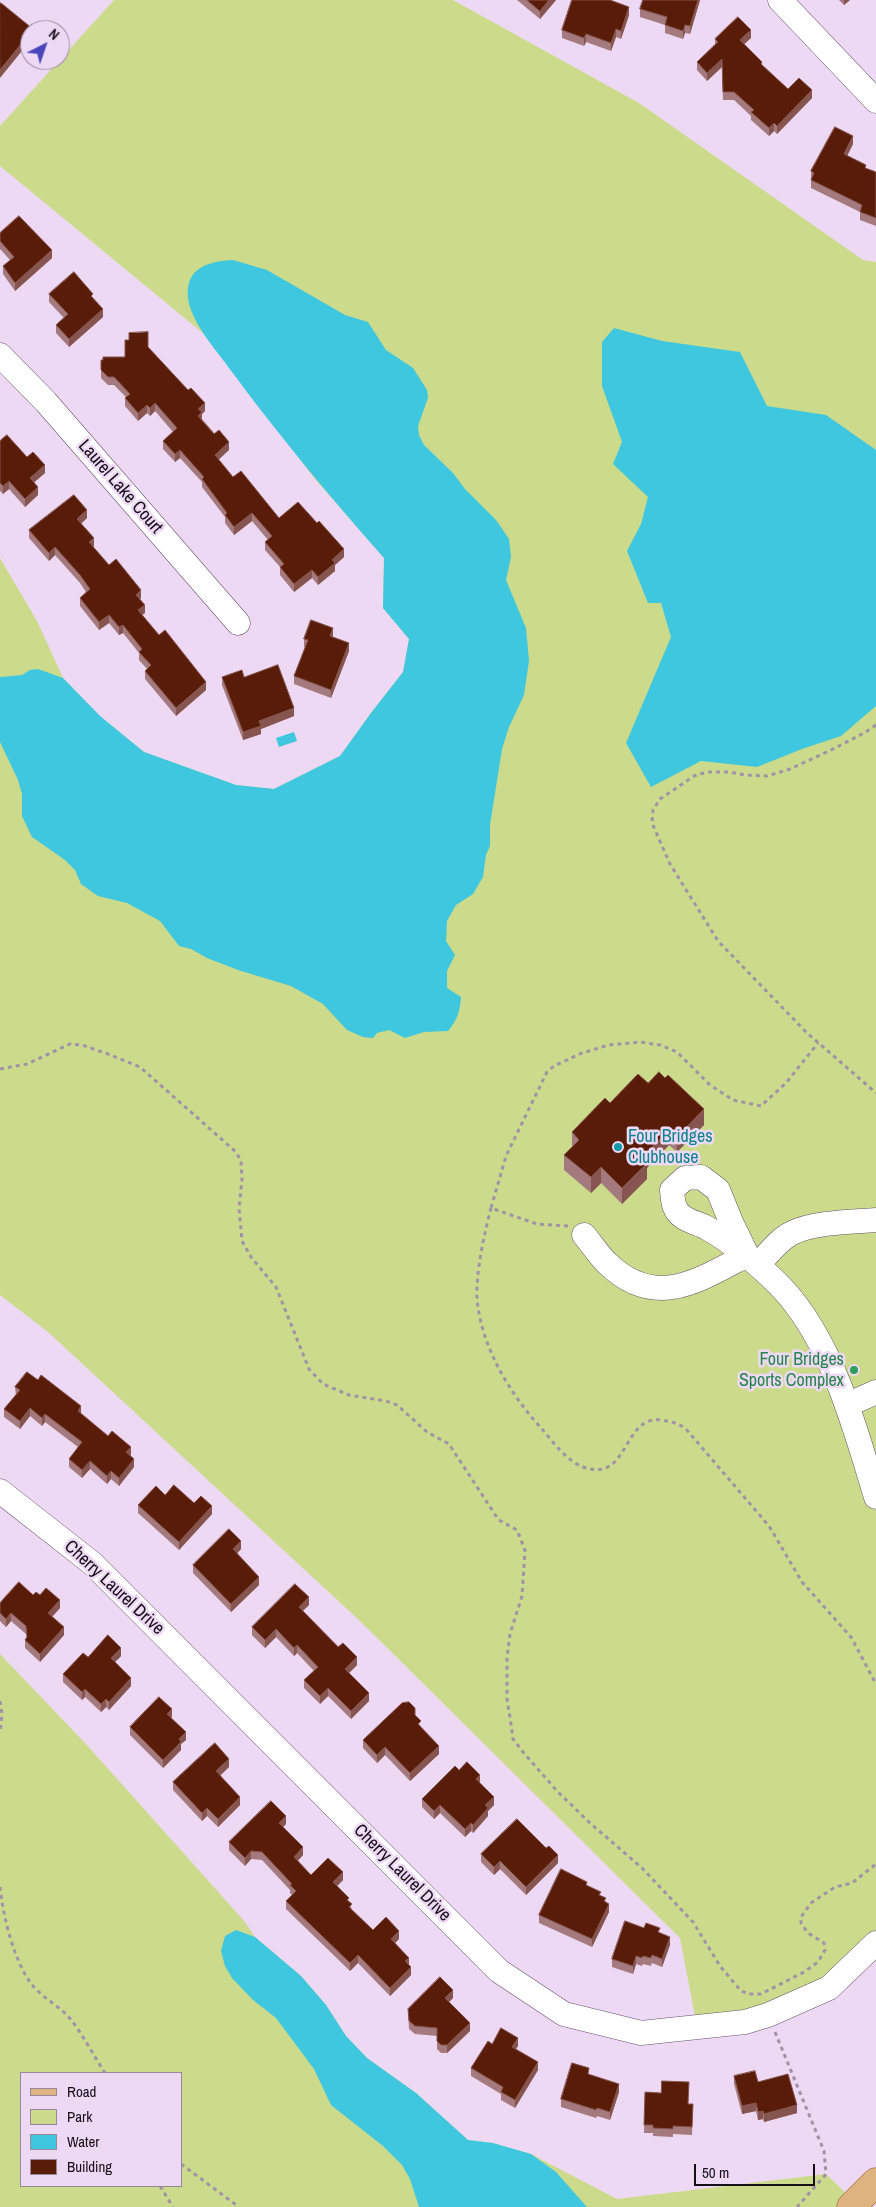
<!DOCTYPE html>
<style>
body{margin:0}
#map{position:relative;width:876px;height:2207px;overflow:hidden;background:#eed9f4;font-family:"Archivo Narrow",sans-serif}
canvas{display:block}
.legend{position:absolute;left:20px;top:2072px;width:162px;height:115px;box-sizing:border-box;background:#eed9f4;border:1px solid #98889c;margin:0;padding:6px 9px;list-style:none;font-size:15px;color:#160f18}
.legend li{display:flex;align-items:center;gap:10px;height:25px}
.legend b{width:25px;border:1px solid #98889c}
.north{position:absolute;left:20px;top:20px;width:50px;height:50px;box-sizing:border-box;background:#eed9f4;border:1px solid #98889c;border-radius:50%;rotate:41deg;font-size:14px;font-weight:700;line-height:20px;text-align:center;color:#160f18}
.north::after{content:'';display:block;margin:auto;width:18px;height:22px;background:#4a45bb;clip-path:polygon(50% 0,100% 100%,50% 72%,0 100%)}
.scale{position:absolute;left:694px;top:2164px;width:121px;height:22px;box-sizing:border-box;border:2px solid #160f18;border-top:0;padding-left:6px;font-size:15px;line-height:18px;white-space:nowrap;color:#160f18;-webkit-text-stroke:4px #eed9f4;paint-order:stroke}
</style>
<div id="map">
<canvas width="876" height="2207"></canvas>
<ul class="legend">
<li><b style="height:6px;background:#dfb380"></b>Road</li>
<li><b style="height:14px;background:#ccdb8b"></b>Park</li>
<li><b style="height:14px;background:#3ec7de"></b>Water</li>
<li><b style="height:14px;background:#591c08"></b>Building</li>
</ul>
<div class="north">N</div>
<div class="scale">50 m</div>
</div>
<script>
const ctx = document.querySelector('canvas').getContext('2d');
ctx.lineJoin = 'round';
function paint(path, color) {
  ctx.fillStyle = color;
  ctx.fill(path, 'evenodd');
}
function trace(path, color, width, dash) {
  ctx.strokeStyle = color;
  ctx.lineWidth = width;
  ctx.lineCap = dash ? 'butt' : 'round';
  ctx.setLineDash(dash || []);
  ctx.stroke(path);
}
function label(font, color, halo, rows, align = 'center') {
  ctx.font = font + ' "Archivo Narrow",sans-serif';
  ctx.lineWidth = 5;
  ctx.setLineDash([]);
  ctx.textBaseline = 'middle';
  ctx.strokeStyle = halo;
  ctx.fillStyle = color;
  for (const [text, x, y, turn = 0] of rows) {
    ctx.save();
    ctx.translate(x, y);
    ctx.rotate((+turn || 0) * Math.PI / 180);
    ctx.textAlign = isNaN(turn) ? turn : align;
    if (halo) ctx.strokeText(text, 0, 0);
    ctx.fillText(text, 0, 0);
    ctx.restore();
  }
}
paint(new Path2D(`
 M114,0H453L639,103L863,260L876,262V1943L829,1988L697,2027L680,1938L361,1622L48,1332L0,1295V558L37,621L63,678L100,716L144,752L236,785L274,789L340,756L371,713L403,672L409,639L383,608L384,558L315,479L204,334L0,166V126Z
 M0,1654L86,1744L245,1922L255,1937L301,1976L326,2005L346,2036L367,2058L416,2093L468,2140L493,2143L531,2154L617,2199L826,2174L856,2203L851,2207H0ZM21,2073H181V2186H21Z`), '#ccdb8b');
paint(new Path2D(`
 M233,260L267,270L345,315L368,322L386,350L413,368L427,390L428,398L418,426L419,435L424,445L453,473L465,489L496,520L509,539L511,557L506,580L526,628L529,661L524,695L509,727L502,749L490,825V846L486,855L483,877L473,894L456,905L447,921L446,941L455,955L447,971V988L461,997C460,1012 457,1020 448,1031L424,1032L405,1038L389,1030L377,1033L373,1038L363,1037L347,1030L323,1004L291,986L238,970L207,958L191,949L179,946L160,921L127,903L98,896L81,884L75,870L65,860L32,837L22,816V794L18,780L0,742V677L22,675L30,670L38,669L63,678L100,716L144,752L236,785L274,789L340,756L371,713L403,672L409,639L383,608L384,558C331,498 280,437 232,372C218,352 190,322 188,297C185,268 209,261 233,260Z
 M614,328L662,341L740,352L767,406L826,415L876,450V706L841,736L802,749L757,767L701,761L651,787L626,743L671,637L661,603H648L627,551L641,524L648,497L613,464L622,442L602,386V342Z
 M294,732L297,741L279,747L276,738Z
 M236,1930L255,1937L301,1976L326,2005L346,2036L367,2058L416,2093L468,2140L493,2143L531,2154L556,2172L587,2207H419L410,2179L402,2165L383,2146L331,2105L314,2069L276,2018L253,2000L232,1978L225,1966L221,1951L225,1936Z`), '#3ec7de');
const minor = new Path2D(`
 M780,0L876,101
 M0,355L46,402L238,623
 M584,1235C592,1244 599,1256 608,1264C656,1310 699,1280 747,1255
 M747,1255L731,1222L718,1190L701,1177L685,1178L672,1190C673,1201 673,1210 683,1217C690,1222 700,1224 707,1228C732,1242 753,1260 773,1279C830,1332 854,1425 876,1497
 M758,1265C768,1254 778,1240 792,1233C814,1222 851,1222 876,1220
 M847,1405L876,1392
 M0,1491L93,1564L499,1971L564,2014L641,2033L745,2022L768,2015L829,1988L876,1943`);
const major = new Path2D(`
 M851,2207L876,2182`);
trace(minor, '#645268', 25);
trace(major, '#8a5925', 29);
trace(new Path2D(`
 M876,725L864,733L831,750L790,769L767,776L745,775L729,772H707L694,776L660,799L653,810L652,823L670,864L718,941L806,1032L876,1093
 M0,1069L27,1064L70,1044L82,1045L108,1054L140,1067L236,1152L241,1161L242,1180L239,1208L242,1241L251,1257L276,1287L309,1369L323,1384L349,1395L386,1401L397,1405L427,1432L449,1444L494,1513L499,1520L517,1530L525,1550L522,1596L510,1634L507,1658V1699L511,1724L513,1739L523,1752L557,1791L590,1823L642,1868L693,1922L720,1966L741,1991L749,1994H761L804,1972L818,1962L825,1950L824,1943L808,1933L801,1923V1917L811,1903L835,1887L852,1883L876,1864
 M491,1208C484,1235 476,1271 477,1298C481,1347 510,1394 542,1429C553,1442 567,1461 583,1467C630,1484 621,1415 662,1420C672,1422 678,1423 686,1429L769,1526L802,1582L851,1637L876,1684
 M568,1226L537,1224L491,1208L506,1156L547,1072L554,1066L582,1053L609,1045L640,1042L660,1045L677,1052L710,1085L733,1100L761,1106L786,1083L818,1043
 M0,1701L2,1714L0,1733
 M0,1887C3,1915 13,1958 30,1982C41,1998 61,2006 72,2021C84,2037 94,2056 105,2073
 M775,2032L824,2151L826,2174L797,2207
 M181,2164L239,2207
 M160,2186L173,2207`), '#a292a6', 3, [4, 4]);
trace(minor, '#fff', 24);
trace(major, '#dfb380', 28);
paint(new Path2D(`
 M517,0H556L540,19Z
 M700,0L690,34L685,33L683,39L665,33V25L640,17V9Z
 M839,0H850L844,5Z
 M629,15L621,39L616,37L611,51L586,42L584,46L562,38V30Z
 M751,38L744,44L762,65L788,89L812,98L777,134L774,131L769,136L751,120V116L734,100H723L722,67L707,81L697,70V62L715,44V39Z
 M853,144L847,156L866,168L876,172V226L860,220V212L811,188V171Z
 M0,233L52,258L15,291L3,274V266L10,260L0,249Z
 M49,294L93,298L103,317L69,347L56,333V325L64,318L49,302Z
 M148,347L205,411L202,414V419L229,450L218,460L233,477L279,518L344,557L335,565V571L318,585L312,578L294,592L280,575V567L265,550V542L268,540L252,521L234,535L225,523V517L202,487V482L180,458L175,462L163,449V441L173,432L155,411L150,416L147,413L138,421L125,406V398L126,397L114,385H108L101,378V360L125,357Z
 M0,441L27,457L45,473L34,482L38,495L25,507L9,489L3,494L0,491Z
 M87,518L81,524L94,546L93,547L109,565L141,598L140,599L145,613L142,615L206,690L176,716L145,679V671L147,669L139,660V653L123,633L119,635L109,623L99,630L80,606V598L86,592L80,583L55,555L49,561L29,538V530Z
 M333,636L332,637L349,651L331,698L294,684V676L305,647H304V639Z
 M222,677H244L294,716L261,729V734L243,740L222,685Z
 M648,1083L704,1125L677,1152L669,1145L647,1168V1179L622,1204L601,1183L591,1193L564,1170V1155L572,1147V1132L610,1103Z
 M15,1387L81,1413L131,1455H130L134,1467L119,1486L111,1479L107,1484L90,1469L82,1478L69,1467V1459L78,1447L45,1422L42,1426L30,1416L20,1429L4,1417V1409L16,1395Z
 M194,1503L212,1514L179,1550L138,1513V1505Z
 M241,1549L237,1554L259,1585L231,1612L193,1573V1565Z
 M33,1595H40L60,1608L52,1617L64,1635L40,1662L25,1648V1640L27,1637L26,1634L11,1621L6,1627L0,1621V1603Z
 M309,1605L303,1611L357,1665L349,1673L369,1701L351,1719L328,1696L320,1704L304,1688V1680L314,1671L297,1653L294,1656L276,1637L265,1648L252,1635V1627Z
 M121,1656L115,1662L131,1686L109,1710L106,1707L101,1712L85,1697L82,1700L63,1682V1674L88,1657Z
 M415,1715L421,1727L439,1754L410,1781L385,1755L377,1763L363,1748V1740Z
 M172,1717L171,1718L186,1740L181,1744V1750L163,1768L130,1735V1727Z
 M229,1767L220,1776L240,1805L218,1827L207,1816L202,1821L173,1790V1782Z
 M459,1770L480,1783L494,1805L488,1811V1816L473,1833L471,1831L465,1837L440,1813L434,1819L422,1807V1799Z
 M286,1824L283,1827L303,1855L298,1861L311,1875L343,1880L337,1886L349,1901L352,1910L373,1930L399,1939L395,1943L409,1965L411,1975L390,1996L358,1963L350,1971L286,1909V1901L292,1895L290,1893V1890L262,1860L251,1859L245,1866L229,1850V1842Z
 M481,1854L558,1863L526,1895L500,1869L494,1875L481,1862Z
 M587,1886L601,1896L606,1902L609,1912L592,1947L539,1923V1915Z
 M660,1933L670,1945L662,1967L652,1963L651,1966L643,1964L642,1966L636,1964L633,1974L612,1967V1959Z
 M453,1998L449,2002L470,2031L447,2053H441L437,2049V2036L415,2034L409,2029L408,2009Z
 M492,2044L518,2046L516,2049L538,2070L515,2108L501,2100V2094L471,2076V2068Z
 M589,2075L619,2092L610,2120L597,2116L596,2118L561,2107V2099Z
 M734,2076L758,2082L797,2113L764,2122L763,2119L758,2120L756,2111L742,2114L734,2084Z
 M645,2092L689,2104H693L692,2135L673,2134V2137L653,2136V2133H644Z`), '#a47a7e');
paint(new Path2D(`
 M549,0H556L540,19V11Z
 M698,0H700L690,34V26Z
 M844,0H850L844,5Z
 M629,7V15L621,39V31Z
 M685,25V33L683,39V31Z
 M616,29V37L611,51V43Z
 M751,30V38L740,48V40Z
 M30,33V41L0,78V70Z
 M586,34V42L584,46V38Z
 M722,59V67L707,81V73Z
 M812,90V98L777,134V126Z
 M774,123V131L769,136V128Z
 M853,136V144L844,162V154Z
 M52,250V258L15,291V283Z
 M103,309V317L69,347V339Z
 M155,403V411L150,416V408Z
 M205,403V411L202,414V420L198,424V409Z
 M147,405V413L138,421V413Z
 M229,442V450L215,463V455Z
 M180,450V458L175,462V454Z
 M45,465V473L30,486V478Z
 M9,481V489L3,494V486Z
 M38,487V495L25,507V499Z
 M87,510V518L77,527V519Z
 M252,513V521L234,535V527Z
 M94,538V546L89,550V542Z
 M55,547V555L49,561V553Z
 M344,549V557L335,565V571L318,585V577L332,560Z
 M312,570V578L294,592V584Z
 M141,590V598L136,602V595Z
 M145,605V613L138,618V610Z
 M109,615V623L99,630V622Z
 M123,625V633L119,635V627Z
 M333,628V636L330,644V636Z
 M349,643V651L331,698V690Z
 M206,682V690L176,716V708Z
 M294,708V716L261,729V734L243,740V732L259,721Z
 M704,1109V1125L677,1152V1137Z
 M669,1130V1145L647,1168V1179L622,1204V1188L641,1158Z
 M601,1167V1183L591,1193V1177Z
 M81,1406V1414L78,1411Z
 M30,1408V1416L20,1429V1421Z
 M45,1414V1422L42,1426V1418Z
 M131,1447V1455L126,1460V1452Z
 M134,1459V1467L119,1486V1478Z
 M90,1461V1469L82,1478V1470Z
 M111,1471V1479L107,1484V1476Z
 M212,1506V1514L179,1550V1542Z
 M241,1541V1549L233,1557V1549Z
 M259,1577V1585L231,1612V1604Z
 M309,1597V1605L299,1614V1607Z
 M60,1600V1608L48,1621V1613Z
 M11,1613V1621L6,1627V1619Z
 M64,1627V1635L40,1662V1654Z
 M276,1629V1637L265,1648V1640Z
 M297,1645V1653L294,1656V1648Z
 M121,1648V1656L111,1666V1658Z
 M357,1657V1665L345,1677V1669Z
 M131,1678V1686L109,1710V1702Z
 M328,1688V1696L320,1704V1696Z
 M85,1689V1697L82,1700V1692Z
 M369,1693V1701L351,1719V1711Z
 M106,1699V1707L101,1712V1704Z
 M172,1709V1717L167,1722V1714Z
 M186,1732V1740L181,1744V1750L163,1768V1760L179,1739Z
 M439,1746V1754L410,1781V1773Z
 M385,1747V1755L377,1763V1755Z
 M229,1759V1767L216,1779V1771Z
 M480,1775V1783L476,1779Z
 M240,1797V1805L218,1827V1819Z
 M494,1797V1805L488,1811V1816L473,1833V1825L485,1805Z
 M440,1805V1813L434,1819V1811Z
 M207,1808V1816L202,1821V1813Z
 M286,1816V1824L279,1831V1823Z
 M471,1823V1831L465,1837V1829Z
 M303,1847V1855L294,1864V1857Z
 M251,1851V1859L245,1866V1858Z
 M558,1855V1863L526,1895V1887Z
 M500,1861V1869L494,1875V1867Z
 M343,1872V1880L333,1890V1882Z
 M609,1904V1912L592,1947V1939Z
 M399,1931V1939L391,1947V1939Z
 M670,1937V1945L662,1967V1959Z
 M358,1955V1963L350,1971V1963Z
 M636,1956V1964L633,1974V1966Z
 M409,1958V1966L405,1961Z
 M411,1967V1975L390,1996V1988Z
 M453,1990V1998L445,2006V1998Z
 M470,2023V2031L447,2053V2045Z
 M518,2038V2046L512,2055V2047Z
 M538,2062V2070L515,2108V2100Z
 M619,2084V2092L610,2120V2112Z
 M756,2103V2111L742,2114V2106Z
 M797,2105V2113L764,2122V2114Z
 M763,2111V2119L758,2120V2112Z`), '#86554f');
const building = new Path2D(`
 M527,0H549L540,11Z
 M572,0H610L629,7L621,31L616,29L611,43L586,34L584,38L562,30Z
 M643,0H698L690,26L685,25L683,31L665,25L667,17L640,9Z
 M0,3H1L33,29L32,30H30V33L0,70Z
 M738,17L751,30L740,40L762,62L761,64L788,89L799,78L812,90L777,126L774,123L769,128L751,112L754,110L734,92H723L722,59L707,73L697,62L718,42L715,39Z
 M835,127L853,136L844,154L866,165L865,168L876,172V218L860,212L862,205L811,180L814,173L811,171Z
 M19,216L52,250L15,283L3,266L14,257L0,241V233Z
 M74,272L93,294L91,296L103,309L69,339L56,325L68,314L49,294Z
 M148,332V347L188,390L191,388L205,403L198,409L202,412L198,416L214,434L219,430L229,442L215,455L233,477L241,471L279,518L298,502L317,523L319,521L344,549L332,560L335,563L318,577L312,570L294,584L280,567L284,564L265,542L272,536L252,513L234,527L225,515L227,513L202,479L204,477L180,450L175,454L163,441L177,428L155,403L150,408L147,405L138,413L125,398L130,394L114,377H108L101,370V360H103V357H125V340H129V333Z
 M7,435L27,457L33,452L45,465L30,478L38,487L25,499L9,481L3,486L0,483V441Z
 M74,495L87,510L77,519L94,538L89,542L109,565L116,559L141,590L136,595L145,605L138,610L159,635L165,630L206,682L176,708L145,671L151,665L139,652L142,649L123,625L119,627L109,615L99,622L80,598L90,589L80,575L55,547L49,553L29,530Z
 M311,620L333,628L330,636L349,643L331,690L294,676L308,640L304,639Z
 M278,665L294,708L259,721L261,726L243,732L222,677L242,670L244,677Z
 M659,1072L665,1078L668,1075L704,1109L677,1137L669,1130L641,1158L647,1163L622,1188L601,1167L591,1177L564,1155L579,1140L572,1132L605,1098L610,1103L638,1074L648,1083Z
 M27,1372L38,1380L41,1375L81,1406L78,1411L108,1436L112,1431L131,1447L126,1452L134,1459L119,1478L111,1471L107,1476L90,1461L82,1470L69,1459L82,1442L45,1414L42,1418L30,1408L20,1421L4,1409L20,1390L15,1387Z
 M174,1485L194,1503L201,1496L212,1506L179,1542L138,1505L156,1486L165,1495Z
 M229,1529L241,1541L233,1549L259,1577L231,1604L193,1565Z
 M19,1582L33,1595L36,1592L40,1595L46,1588L60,1600L48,1613L64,1627L40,1654L25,1640L27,1637L26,1626L11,1613L6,1619L0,1613V1603Z
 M295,1584L309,1597L299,1607L338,1647L343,1643L357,1657L345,1669L369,1693L351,1711L328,1688L320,1696L304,1680L318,1667L297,1645L294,1648L276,1629L265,1640L252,1627Z
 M108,1635L121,1648L111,1658L131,1678L109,1702L106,1699L101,1704L85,1689L82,1692L63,1674L83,1653L88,1657Z
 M159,1697L172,1709L167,1714L186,1732L179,1739L181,1742L163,1760L130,1727Z
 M409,1702L415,1708V1715L421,1721L418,1724L439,1746L410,1773L385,1747L377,1755L363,1740L402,1703Z
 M215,1743L229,1759L216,1771L240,1797L218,1819L207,1808L202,1813L173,1782Z
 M467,1762L480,1775L476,1779L494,1797L485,1805L488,1808L473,1825L471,1823L465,1829L440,1805L434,1811L422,1799L455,1766L459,1770Z
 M271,1801L286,1816L279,1823L303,1847L294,1857L311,1875L328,1858L343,1872L333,1882L349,1898L347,1900L352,1904L349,1907L373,1930L386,1917L399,1931L391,1939L409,1958L405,1961L411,1967L390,1988L358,1955L350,1963L286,1901L296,1891L290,1885L292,1884L262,1852L251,1851L245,1858L229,1842Z
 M517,1819L546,1848L549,1846L558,1855L526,1887L500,1861L494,1867L481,1854Z
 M561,1869L587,1882L586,1885L601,1892L599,1895L606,1898L604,1901L609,1904L592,1939L539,1915Z
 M625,1921L644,1928L646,1923L660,1928L658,1932L670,1937L662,1959L652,1955L651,1958L643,1956L642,1958L636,1956L633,1966L612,1959Z
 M440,1977L453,1990L445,1998L470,2023L447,2045H441L437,2041V2028L415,2026L409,2021L408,2009Z
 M501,2028L518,2038L512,2047L538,2062L515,2100L501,2092L503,2087L471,2068L488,2041L492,2044Z
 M572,2063L589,2068L588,2074L619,2084L610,2112L597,2108L596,2110L561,2099Z
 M755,2071L758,2082L788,2074L797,2105L764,2114L763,2111L758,2112L756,2103L742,2106L734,2076Z
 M662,2081L689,2082L688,2104H693L692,2127L673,2126V2129L653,2128V2125H644L645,2092L661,2093Z`);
paint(building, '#591c08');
trace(building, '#86554f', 1);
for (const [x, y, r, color] of [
 [618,1147,5,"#0f9aa8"],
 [854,1370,5,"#2e9e5b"]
]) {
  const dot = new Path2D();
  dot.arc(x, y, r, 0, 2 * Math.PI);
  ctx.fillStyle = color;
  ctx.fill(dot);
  trace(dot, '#eed9f4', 2);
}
label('18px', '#160f18', '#eed9f4', [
 ["Laurel Lake Court",120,487,49],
 ["Cherry Laurel Drive",114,1588,43],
 ["Cherry Laurel Drive",402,1873,45]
]);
label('18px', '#0d838f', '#eed9f4', [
 ["Four Bridges",628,1137],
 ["Clubhouse",628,1158]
], 'left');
label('18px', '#27864d', '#eed9f4', [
 ["Four Bridges",844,1360],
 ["Sports Complex",844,1381]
], 'right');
</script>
